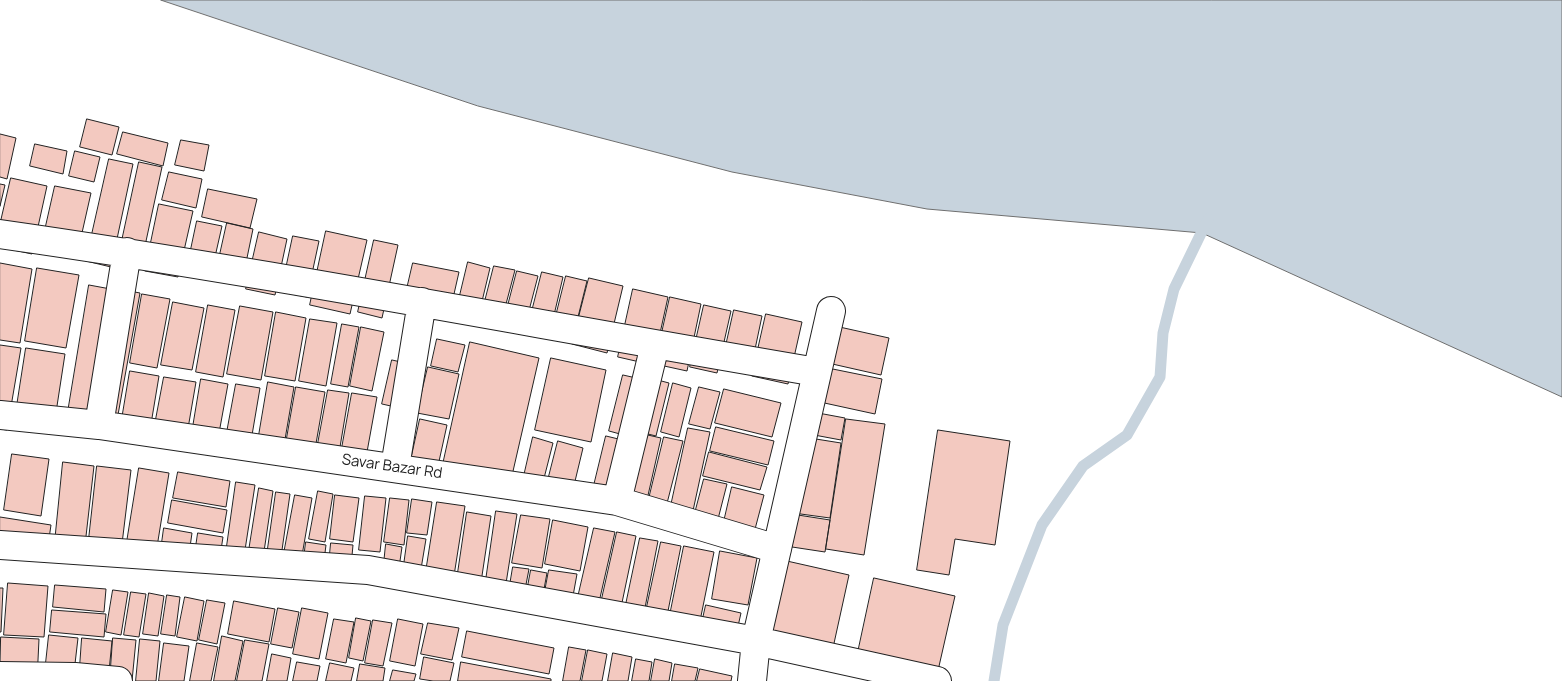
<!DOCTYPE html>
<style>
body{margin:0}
canvas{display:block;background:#fff}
</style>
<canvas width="1562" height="681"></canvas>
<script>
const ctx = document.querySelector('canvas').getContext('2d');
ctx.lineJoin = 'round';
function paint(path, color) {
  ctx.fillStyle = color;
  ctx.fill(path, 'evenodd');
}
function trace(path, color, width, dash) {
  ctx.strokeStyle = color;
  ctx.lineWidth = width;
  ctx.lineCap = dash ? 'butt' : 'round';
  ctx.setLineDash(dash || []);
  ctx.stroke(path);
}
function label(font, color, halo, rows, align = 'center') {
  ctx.font = font + ' Manrope,sans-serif';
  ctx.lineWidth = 4;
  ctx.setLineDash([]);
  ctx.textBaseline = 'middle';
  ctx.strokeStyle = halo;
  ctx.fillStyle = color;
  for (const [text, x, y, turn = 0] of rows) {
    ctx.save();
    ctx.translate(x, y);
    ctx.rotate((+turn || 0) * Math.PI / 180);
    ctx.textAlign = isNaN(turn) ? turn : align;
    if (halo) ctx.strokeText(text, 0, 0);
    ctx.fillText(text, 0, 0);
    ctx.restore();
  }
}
const water = new Path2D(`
 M161,0H1562V397L1202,233L927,209L732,172L478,106Z`);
paint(water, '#c7d3dd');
trace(water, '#6f6f6f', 1);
trace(new Path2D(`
 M994,681L1003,625L1042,525L1083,466L1127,435L1160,377L1163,333L1174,289L1208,219`), '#c7d3dd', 11);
const building = new Path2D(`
 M87,119L119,127L112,155L80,147Z
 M123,132L168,143L163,166L117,154Z
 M0,134L16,138L7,179L0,177Z
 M181,140L209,145L204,171L175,165Z
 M35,144L67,151L63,174L30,166Z
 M75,151L100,157L94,182L69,176Z
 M109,159L133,164L111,267L86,261Z
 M139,162L162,167L140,269L117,264Z
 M169,172L202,179L196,208L162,200Z
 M11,178L47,186L32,254L0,247V224Z
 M0,184L5,185L0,206Z
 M55,186L91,193L77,255L41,248Z
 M208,189L257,199L250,228L202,217Z
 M159,204L193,211L178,277L145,271Z
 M197,221L222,226L210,279L186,273Z
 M227,223L253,229L242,282L215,277Z
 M326,231L367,240L350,314L310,305Z
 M259,232L287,239L275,295L246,289Z
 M293,236L319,241L307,297L281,292Z
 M374,240L398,245L382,318L358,312Z
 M468,262L490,268L478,318L456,312Z
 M0,263L32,269L20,343L0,340Z
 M413,263L459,272L449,316L403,306Z
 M494,266L515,270L501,323L481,317Z
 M37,268L79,275L66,348L25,341Z
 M517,271L538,276L525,326L504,321Z
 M542,272L563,277L550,332L528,327Z
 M566,276L587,281L572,341L551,336Z
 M589,278L623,286L607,353L572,344Z
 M89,285L116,290L92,429L66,424Z
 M119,289L140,293L114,437Z
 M633,289L668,297L653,365L618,357Z
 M142,294L170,299L157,368L130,363Z
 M670,297L701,304L687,371L655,364Z
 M173,302L204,308L192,370L161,365Z
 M208,305L235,310L223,377L196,372Z
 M704,305L731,311L717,373L690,367Z
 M240,306L273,312L261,380L227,374Z
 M734,310L762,316L750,373L721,368Z
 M276,312L306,318L295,381L265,376Z
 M766,314L802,322L788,384L752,376Z
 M310,319L337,323L326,386L299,381Z
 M342,324L359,327L348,387L331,384Z
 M826,324L889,338L881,375L819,361Z
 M361,327L384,332L372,391L350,386Z
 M437,339L465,345L458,372L431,366Z
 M470,342L539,358L508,493L440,478Z
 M0,345L21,348L7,430L0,429Z
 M26,348L65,354L53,432L14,425Z
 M551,358L606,370L591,442L535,430Z
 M392,360L423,367L413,411L382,404Z
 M813,365L882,379L875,414L806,399Z
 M428,367L459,374L449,419L417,413Z
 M130,371L159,376L149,436L120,431Z
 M623,375L645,380L631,437L609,431Z
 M164,377L196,382L186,440L153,435Z
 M650,378L669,383L656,436L636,431Z
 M201,379L228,384L217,444L191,439Z
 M268,382L294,387L283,451L257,447Z
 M673,383L691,388L679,437L661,432Z
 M236,384L260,388L250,447L225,443Z
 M296,387L325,392L314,455L285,449Z
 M699,387L720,392L710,429L689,424Z
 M724,389L781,403L772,437L715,423Z
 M328,390L349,393L339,453L317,449Z
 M352,393L377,397L365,463L340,459Z
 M802,410L845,418L841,440L798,432Z
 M420,419L447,425L436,475L409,469Z
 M846,419L885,424L864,555L826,549Z
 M716,427L774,441L768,465L710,451Z
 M688,428L710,432L691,520L669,515Z
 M938,430L1010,441L995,545L955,539L949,575L917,570Z
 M639,433L661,438L644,513L622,508Z
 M606,436L635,443L619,510L590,502Z
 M797,436L841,443L830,518L786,512Z
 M533,437L553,443L540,494L521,489Z
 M664,437L683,441L664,515L646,511Z
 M558,441L583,448L570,502L544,496Z
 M709,452L767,467L760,490L703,476Z
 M12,454L49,459L41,516L4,510Z
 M63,462L94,466L85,545L55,542Z
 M97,466L131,470L121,552L88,548Z
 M139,468L169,473L156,553L126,548Z
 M178,472L230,481L226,507L173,498Z
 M704,479L727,484L717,523L694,517Z
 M236,482L255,485L243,563L225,560Z
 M732,487L764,495L754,533L723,526Z
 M259,488L273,491L262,565L247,563Z
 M318,491L333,494L325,542L309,539Z
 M276,492L290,494L280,564L266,562Z
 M295,495L312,498L300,567L282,564Z
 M335,495L359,498L353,542L330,539Z
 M365,496L386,498L380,552L359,550Z
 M390,498L409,500L404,545L384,542Z
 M412,499L432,502L427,535L407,533Z
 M172,500L227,510L223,533L168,523Z
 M437,502L465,506L453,582L425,578Z
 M496,511L517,514L504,596L484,594Z
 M467,512L491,516L480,589L456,586Z
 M785,513L830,520L825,552L779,545Z
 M521,515L550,519L542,568L512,563Z
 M0,517L51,525L46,559L0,552Z
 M553,520L588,527L580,571L545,564Z
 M164,528L192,533L188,561L160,557Z
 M594,528L615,532L597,611L576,606Z
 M617,532L636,536L619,617L599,612Z
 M198,533L223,537L219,563L194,560Z
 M408,536L426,539L420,575L403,572Z
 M640,538L658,541L643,618L624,614Z
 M306,542L326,545L322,576L302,573Z
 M661,542L681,546L666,621L645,616Z
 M331,543L353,545L350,577L328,575Z
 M386,544L402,547L398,575L383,573Z
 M684,546L714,552L699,626L669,620Z
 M720,551L757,558L748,605L712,599Z
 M778,559L849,575L831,657L760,641Z
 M513,567L529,569L523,600L508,597Z
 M531,570L547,573L541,605L525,602Z
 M549,570L577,574L571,607L543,602Z
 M874,578L955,596L937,675L857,657Z
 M8,583L48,586L44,637L4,635Z
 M55,585L106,589L104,612L53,607Z
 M0,588H3L1,632H0Z
 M113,590L128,592L121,635L106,632Z
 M131,592L146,594L139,637L124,635Z
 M149,593L164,596L158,636L143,634Z
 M167,595L180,597L175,636L161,634Z
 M185,597L204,601L197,641L177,637Z
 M207,600L225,603L217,644L199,640Z
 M234,601L275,609L269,642L228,634Z
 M706,605L741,613L734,644L699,636Z
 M278,608L299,612L292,648L271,644Z
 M302,608L328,613L319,659L293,654Z
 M52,610L106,614L104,637L50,632Z
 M356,618L371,621L363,661L349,658Z
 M334,619L354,622L346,663L326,659Z
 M398,619L423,624L415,666L390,661Z
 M373,620L392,623L383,666L365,663Z
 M428,623L459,628L452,660L421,654Z
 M467,631L554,648L549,674L462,657Z
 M49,635L78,638L73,681H44Z
 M222,636L243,641L235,681H214Z
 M1,637L39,639L37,681H0Z
 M82,638L112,641L108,681H79Z
 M113,638L136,640L132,681H110Z
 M140,639L160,641L156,681H136Z
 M245,640L269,644L262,681H237Z
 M164,643L189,646L184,681H159Z
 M197,643L218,647L211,681H190Z
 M569,647L586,650L580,681H563Z
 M588,650L607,654L602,681H582Z
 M613,653L632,657L628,681H608Z
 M272,654L291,658L287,681H267Z
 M424,657L454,663L450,681H433L420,679Z
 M636,659L652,662L649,681H632Z
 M655,659L672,663L669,681H651Z
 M297,662L320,666L317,681H293Z
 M461,662L551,679V681H458Z
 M330,663L354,668L351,681H326Z
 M360,664L385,668L383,681H357Z
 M675,664L698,668L695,681H672Z
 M700,669L732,676L731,681H697Z
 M393,670L416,674L414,681H390Z`);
paint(building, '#f3c9c0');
trace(building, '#222', 1);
const street = new Path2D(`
 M0,234C274,273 544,326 817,372
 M0,415L99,425L617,501L777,549
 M99,425L127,252
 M395,467L422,302
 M617,501L655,345
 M0,545L368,570L756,641L937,681
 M0,676L75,677L118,681
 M752,681L756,641L831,311`);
trace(street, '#222', 30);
trace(street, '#fff', 28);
label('15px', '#222', '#fff', [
 ["Savar Bazar Rd",392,467,8]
]);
</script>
